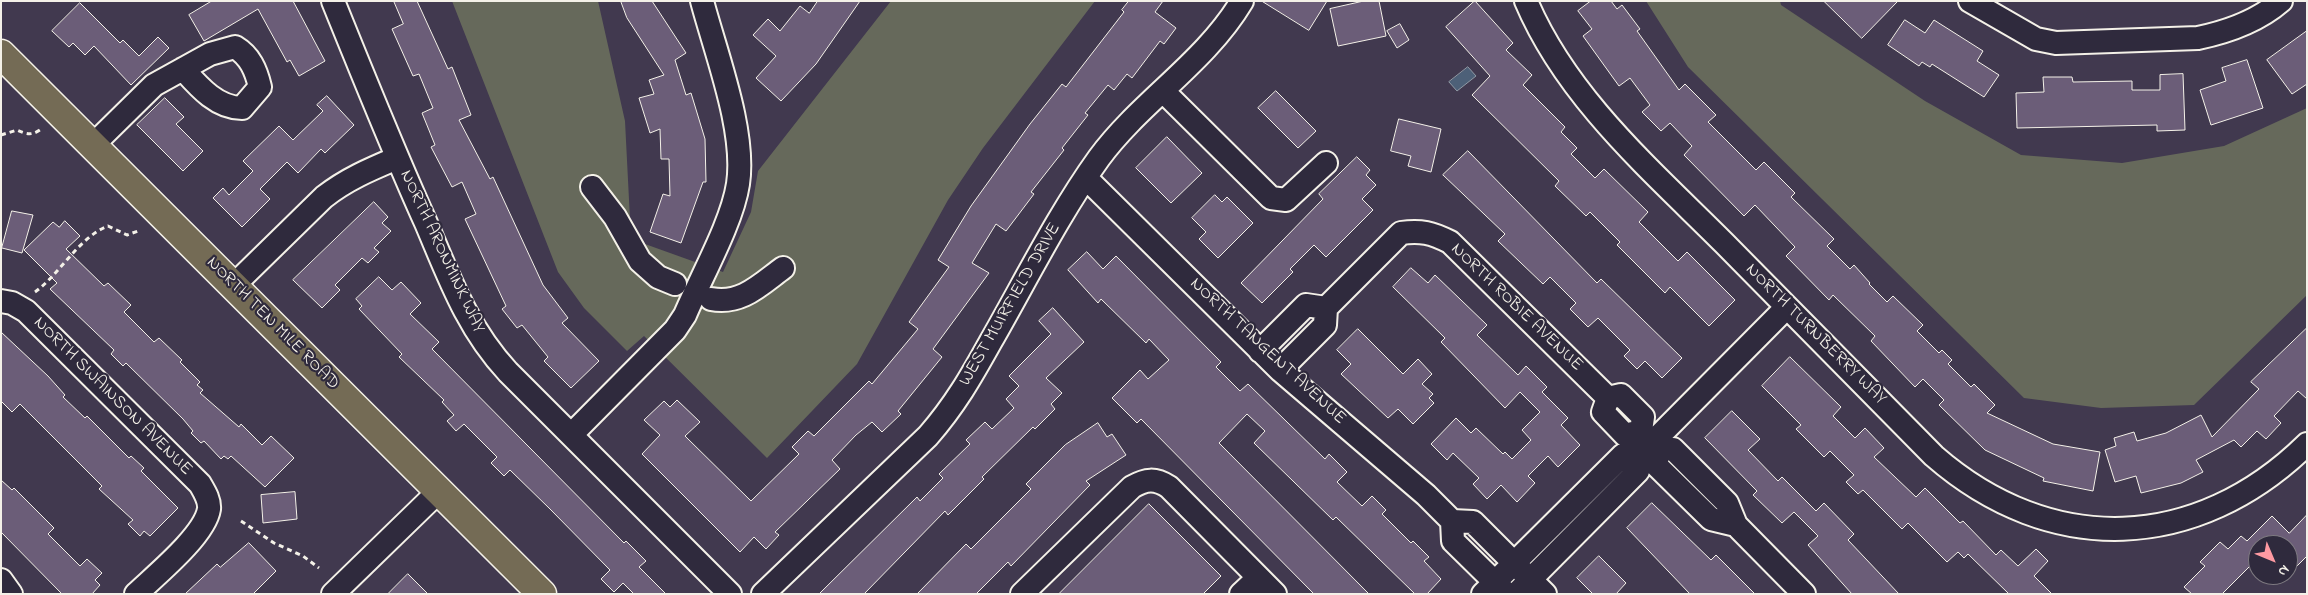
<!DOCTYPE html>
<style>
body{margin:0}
#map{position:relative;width:2308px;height:595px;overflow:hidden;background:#41394f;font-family:"Indie Flower",sans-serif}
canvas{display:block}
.frame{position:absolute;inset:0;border:2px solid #f4f1e8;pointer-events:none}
.north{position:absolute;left:2248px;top:535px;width:50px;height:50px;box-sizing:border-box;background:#2f2a3d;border:1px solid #7e7a81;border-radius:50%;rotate:135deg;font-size:14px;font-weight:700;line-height:20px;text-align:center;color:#f4f1e8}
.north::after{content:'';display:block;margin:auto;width:18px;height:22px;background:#ff9aa2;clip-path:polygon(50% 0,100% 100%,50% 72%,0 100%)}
</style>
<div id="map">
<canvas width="2308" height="595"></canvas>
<div class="frame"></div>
<div class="north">N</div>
</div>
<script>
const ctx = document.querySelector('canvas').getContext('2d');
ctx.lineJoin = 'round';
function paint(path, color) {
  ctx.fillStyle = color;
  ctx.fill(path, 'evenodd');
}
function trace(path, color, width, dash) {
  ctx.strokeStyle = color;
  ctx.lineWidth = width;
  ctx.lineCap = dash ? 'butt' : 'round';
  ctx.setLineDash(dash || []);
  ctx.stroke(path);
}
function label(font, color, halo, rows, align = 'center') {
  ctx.font = font + ' "Indie Flower",sans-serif';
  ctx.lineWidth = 4.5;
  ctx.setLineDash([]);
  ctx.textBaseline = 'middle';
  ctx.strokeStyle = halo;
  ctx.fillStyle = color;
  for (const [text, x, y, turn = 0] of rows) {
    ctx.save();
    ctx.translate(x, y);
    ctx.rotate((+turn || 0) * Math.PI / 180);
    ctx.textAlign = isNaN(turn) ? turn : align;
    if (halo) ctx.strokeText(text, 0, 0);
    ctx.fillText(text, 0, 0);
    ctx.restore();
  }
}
paint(new Path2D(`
 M452,1H598L625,121L631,239L723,272L751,212L758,171L891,1H1095L983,148L948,200L857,364L767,458L644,336L627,351L584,308L558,272Z
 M1646,1H1780L1781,5L1925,101L2021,155L2122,163L2224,146L2307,108V295L2194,405L2101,408L2024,398L1688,67Z`), '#66695b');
const water = new Path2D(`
 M1468,67L1476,76L1457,91L1449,82Z`);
paint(water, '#4d6078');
trace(water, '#909aa5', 1);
const building = new Path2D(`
 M212,1H293L325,61L299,76L290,60L287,62L258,9L204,41L189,15Z
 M394,1H417L448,69L452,67L471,115L459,120L490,179L493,177L543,285L568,318L562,323L599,361L571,388L544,361L548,357L522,325L517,328L502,309L506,306L465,219L476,214L462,182L452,187L431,147L435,145L422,113L433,108L419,74L413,76L392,29L403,24Z
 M621,1H652L686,53L675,60L686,95L691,93L705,139L706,182H703L681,243L650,232L663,194L670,196L669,159H661L660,129L650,133L639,98L654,94L649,80L664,75L627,18Z
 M818,1H860L816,64L781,101L756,78L776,56L753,35L768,19L780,31L800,6L809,13Z
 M1129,1H1163L1155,12L1176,28L1164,44L1160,41L1132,78L1127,74L1114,90L1108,85L1085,113L1088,115L1062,148L1064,150L1031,192L1034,194L1006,231L996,224L972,263L989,273L933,349L942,357L898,411L901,414L882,432L872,422L856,435L832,460L840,469L775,532L779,535L766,549L754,537L740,552L642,454L660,435L644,420L664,401L670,407L677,400L700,422L685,436L751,501L799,454L792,447L808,431L814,436L869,381L872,384L918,329L909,322L949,267L938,260L971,206L1030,124L1062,84L1066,87L1124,12L1122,10Z
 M1262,1H1327L1309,30Z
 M1364,1H1379L1386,36L1338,46L1330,9Z
 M1475,1L1513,43L1506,50L1532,75L1523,85L1565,127L1561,132L1577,148L1571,154L1595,178L1604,169L1648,212L1639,222L1678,261L1687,252L1735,300L1709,326L1670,287L1665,293L1617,245L1620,242L1590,212L1586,216L1555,186L1559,181L1472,95L1490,76L1446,27Z
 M1591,1H1611L1617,9L1622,5L1640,29L1637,31L1679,90L1685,84L1716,115L1708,122L1756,170L1764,162L1795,193L1791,197L1834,239L1827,246L1850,269L1854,265L1870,283L1869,284L1887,302L1893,296L1923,325L1917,331L1939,353L1942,350L1952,360L1948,364L1971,387L1974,384L1995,405L1987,413L2053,444L2100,452L2093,491L2043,481L2044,478L1985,450L1939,405L1944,400L1923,379L1915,387L1871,341L1875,336L1833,295L1829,300L1786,256L1795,247L1755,205L1744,216L1684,155L1692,146L1670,123L1661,131L1642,112L1650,105L1630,78L1619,86L1583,36L1592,29L1578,11Z
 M1824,1H1898L1862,38Z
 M80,3L120,43L123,40L139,56L158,37L169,48L131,85L94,46L85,55L73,43L69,47L52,31Z
 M1905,20L1925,33L1934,20L1983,51L1977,61L1999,75L1984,97L1932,64L1930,67L1922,62L1919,66L1888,45Z
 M1400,24L1409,40L1397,48L1387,31Z
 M2307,31V84L2292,94L2267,60Z
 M2247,60L2263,108L2211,125L2200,90L2226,81L2222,68Z
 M2183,74L2185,130L2157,131V125L2017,128L2016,93L2044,92L2043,77H2072L2073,82L2132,81V90H2160V75Z
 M1276,91L1316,131L1298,148L1258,108Z
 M327,96L354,125L325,153L321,149L298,173L287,162L260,189L270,199L242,227L213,198L223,188L229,195L253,171L243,161L279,126L293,140L323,111L317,105Z
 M165,98L184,117L176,124L203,151L183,171L137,125Z
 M1399,119L1441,129L1431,172L1408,166L1411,156L1391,151Z
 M1167,137L1202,173L1171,203L1136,168Z
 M1468,151L1597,283L1601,279L1682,358L1662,378L1645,361L1637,369L1624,356L1630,350L1598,318L1588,327L1570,309L1576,303L1550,277L1543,284L1498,241L1505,234L1443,175Z
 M1357,157L1370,170L1366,175L1376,185L1362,199L1373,210L1326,257L1314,245L1290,269L1293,272L1262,303L1241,283L1323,199L1319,194Z
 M1215,195L1222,202L1227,197L1253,223L1218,258L1199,239L1206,232L1192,218Z
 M374,202L388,217L382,223L391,231L374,248L379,252L368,263L362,258L335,285L340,290L322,308L293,280Z
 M12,211L33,215L22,253L2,248Z
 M65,221L80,236L66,249L104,286L108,283L131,305L124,312L154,342L159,338L182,360L180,362L200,382L197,385L203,390L200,393L239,427L241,424L262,445L271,436L294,458L265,487L231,456L228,459L224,456L221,459L204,441L201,443L191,433L193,431L183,419L126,363L123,366L111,354L114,350L50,289L57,283L24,250L53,222L59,227Z
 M1087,252L1103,269L1116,256L1221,362L1216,367L1240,391L1248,384L1325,459L1329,454L1347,472L1337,482L1362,506L1372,496L1386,510L1382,514L1411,543L1413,541L1429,557L1424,561L1441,579L1427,594H1415L1336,517L1333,520L1254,443L1265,431L1247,414L1219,443L1369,594H1314L1141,419L1137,423L1112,398L1140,370L1148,379L1169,360L1149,339L1146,343L1101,299L1098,303L1068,270Z
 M1411,268L1428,283L1435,275L1487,325L1477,335L1518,375L1526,366L1547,387L1542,392L1568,418L1561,425L1580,445L1558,467L1548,456L1528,476L1535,483L1517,502L1501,485L1487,499L1473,484L1479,478L1453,453L1447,460L1431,444L1456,418L1471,433L1476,428L1503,454L1505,452L1512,459L1531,440L1522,430L1540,412L1520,392L1505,408L1441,342L1445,338L1393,287Z
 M379,277L392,290L401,282L421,303L410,314L439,342L432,349L624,543L626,541L646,561L639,567L666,594H634L623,583L614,592L601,579L610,570L550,509L510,470L504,476L491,463L497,457L464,424L456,431L447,421L454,415L442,402L444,400L399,357L402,354L359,309L362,306L356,299Z
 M1053,308L1084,342L1046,378L1062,393L1051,404L1055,409L1035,429L1033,427L982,477L984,479L948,515L945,511L864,594H819L917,497L920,501L943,478L939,474L970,444L966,440L985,422L992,429L1014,408L1006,399L1019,386L1009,376L1051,334L1039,321Z
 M2307,328V399L2298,391L2274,416L2281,423L2266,439L2257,431L2241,447L2234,440L2196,460L2203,472L2181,483L2141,493L2136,476L2115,482L2105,450L2116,446L2114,438L2134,432L2137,441L2166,433L2201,415L2212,437L2259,389L2251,382Z
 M1358,329L1403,374L1418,359L1432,374L1422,384L1433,394L1429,398L1434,403L1413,424L1398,409L1388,418L1341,374L1351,364L1337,350Z
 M1,332L48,376L65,395L63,397L85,418L87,416L129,458L131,456L144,468L141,471L178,508L150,536L144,531L140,536L128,524L133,520L99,489L102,486L20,404L12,412L1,401Z
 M1790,357L1841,407L1833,416L1855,438L1865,428L1884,448L1874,457L1916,497L1925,488L1960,523L1963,521L1996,555L2001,550L2018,566L2036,549L2048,561L2034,576L2052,594H2009L1968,554L1964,558L1958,552L1947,562L1908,523L1902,529L1863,490L1858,494L1846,482L1854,475L1830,451L1824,457L1796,429L1801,425L1762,386Z
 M1732,411L1760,439L1748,450L1778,481L1782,477L1816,511L1824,503L1854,534L1848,540L1899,594H1852L1808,545L1818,536L1794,512L1782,523L1753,495L1757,491L1705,438Z
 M1098,423L1107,437L1112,434L1126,455L1086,481L1090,485L1011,566L1008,562L976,594H917L966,544L971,549L1031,489L1026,484L1065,445Z
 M1,480L12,490L14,488L54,528L48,534L80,566L87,559L102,573L95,580L100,585L92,594H62L1,532Z
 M295,492L297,519L263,523L261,495Z
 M1652,503L1711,560L1716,555L1755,594H1690L1627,528Z
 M1149,504L1221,576L1203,594H1059Z
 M2307,515V556L2296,567L2288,559V545H2258V558L2222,594H2192L2184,587L2205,566L2200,562L2220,542L2228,549L2241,536L2247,541L2272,516L2289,533Z
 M249,543L276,571L253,594H185L217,564L220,567Z
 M1599,556L1626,583L1616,594H1593L1577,578Z
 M408,574L428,594H388Z`);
paint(building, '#6b5d78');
trace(building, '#f4f1e8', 1);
const minor = new Path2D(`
 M333,1C363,75 393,150 426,223C449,277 467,328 508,372L730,594
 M1526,1C1567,98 1651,170 1724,243C1794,314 1864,385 1934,456C2051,558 2197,552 2307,444
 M1970,1L2036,39L2056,43L2198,38C2227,32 2258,21 2281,1
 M1163,91L1271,198L1286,200L1326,163
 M92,146L154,85L210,54L235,47C250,56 256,70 260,87L242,108C217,108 199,87 183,69
 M1086,178L1280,370L1426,495L1452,521L1453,541L1507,594
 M592,187L615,217L640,261L658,277L675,284
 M233,286L324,197C347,179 371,169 397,158
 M711,299C741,305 760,285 783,268
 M1,301L12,303L26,311L200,484C204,491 210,500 209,509C205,535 156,575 136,594
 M1326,308L1401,233C1421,230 1432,233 1450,242L1608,398
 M1260,351L1306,305L1326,308L1325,325L1280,370
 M1621,395L1643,417L1641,431L1625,435L1603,412L1608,398Z
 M572,434L675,330L685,315C701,277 732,223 738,184C746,131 716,54 702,1
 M1673,449L1727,503L1736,525L1711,519L1656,465L1659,450Z
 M1642,453L1787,307
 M1452,521L1473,522L1545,594
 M1736,525L1804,594
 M1,580L11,594
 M333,594L439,491
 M763,594L928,436C955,405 971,377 991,341C1026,280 1058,215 1099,158C1141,101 1205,63 1242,1
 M1022,594L1132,487C1146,479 1155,478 1169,487L1275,594
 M1241,594L1258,578
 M1483,594L1623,455L1642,453L1638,471L1516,594`);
const major = new Path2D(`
 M1,54L542,594`);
trace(minor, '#f4f1e8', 26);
trace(major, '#f4f1e8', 31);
trace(new Path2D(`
 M1,135L17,130C26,134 31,136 40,130
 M35,292C59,275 79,237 108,226L127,235L138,231
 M241,521L274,543L303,556L319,568`), '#f4f1e8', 3, [5, 4]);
trace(minor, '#2f2a3d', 22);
trace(major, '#746b55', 28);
label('18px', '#f4f1e8', '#2f2a3d', [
 ["NORTH ARONMINK WAY",441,252,65],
 ["WEST MUIRFIELD DRIVE",1011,305,-60],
 ["NORTH ROBIE AVENUE",1516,308,44],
 ["NORTH TEN MILE ROAD",272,324,45],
 ["NORTH TURNBERRY WAY",1815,335,45],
 ["NORTH TANGENT AVENUE",1267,352,43],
 ["NORTH SWAINSON AVENUE",112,397,45]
]);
</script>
